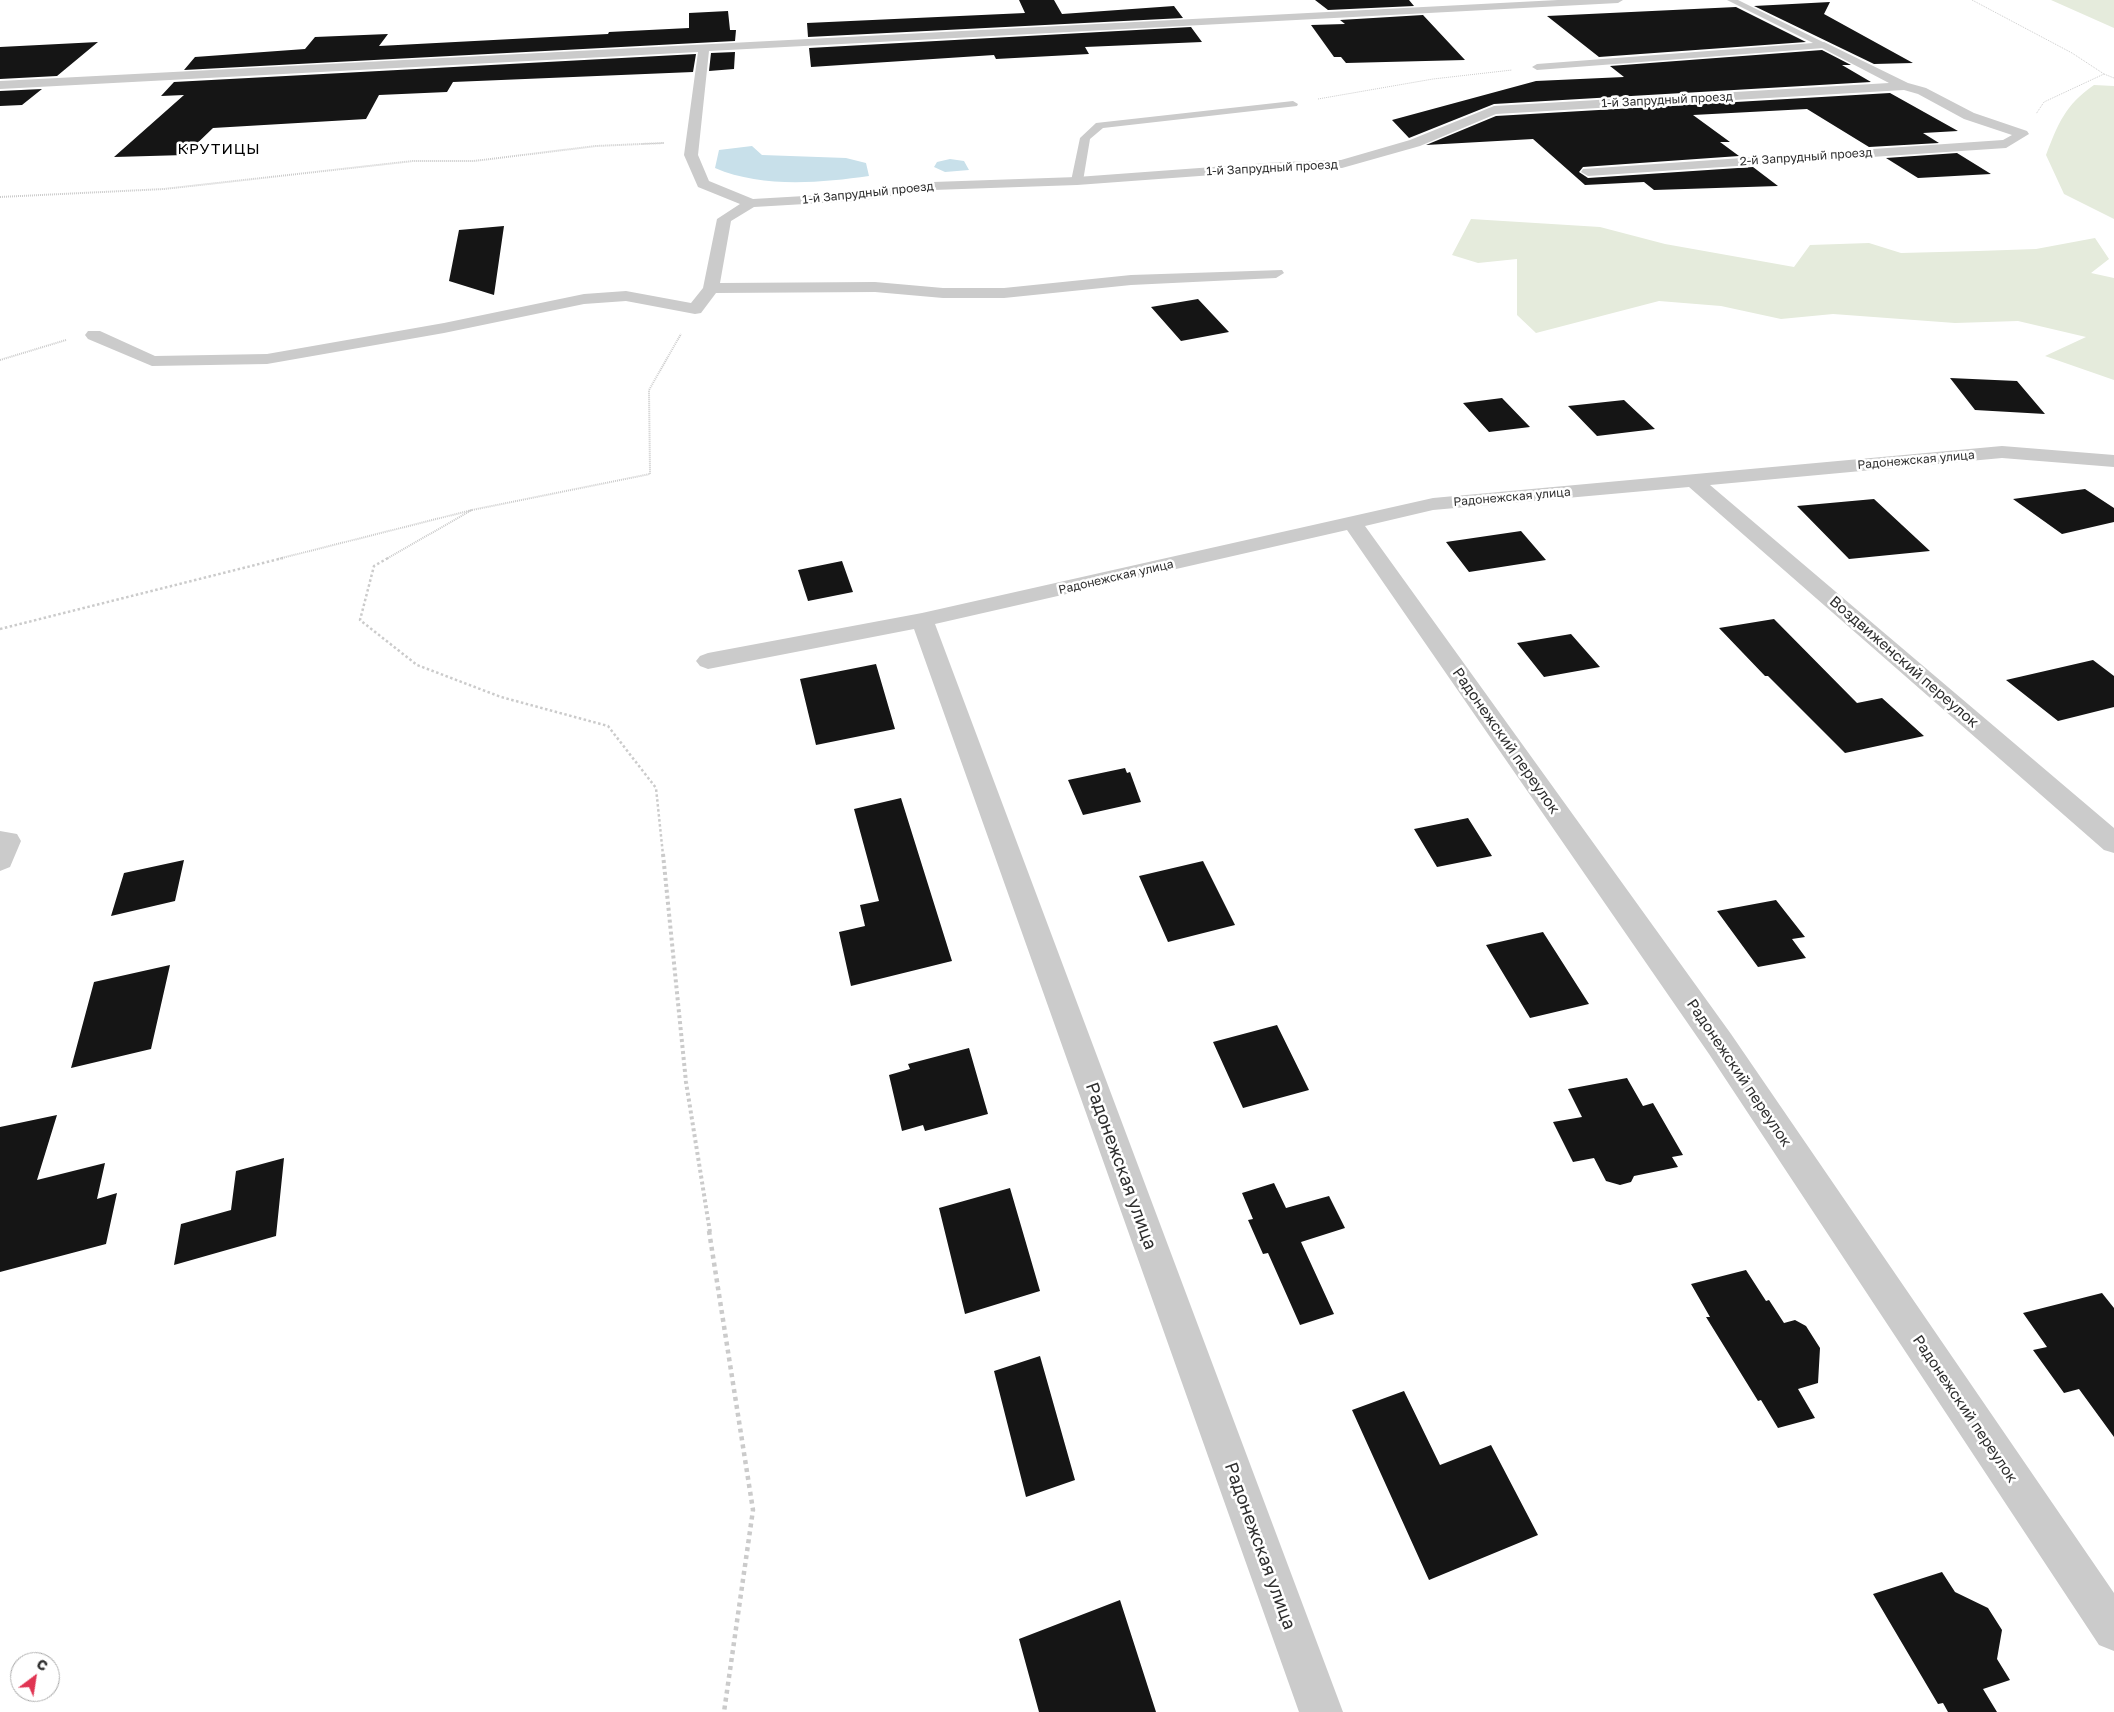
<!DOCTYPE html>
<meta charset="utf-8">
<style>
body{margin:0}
#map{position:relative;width:2114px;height:1712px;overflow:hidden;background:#fff;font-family:"Golos Text",sans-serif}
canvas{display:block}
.north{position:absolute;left:10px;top:1652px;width:50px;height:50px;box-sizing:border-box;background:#fff;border:1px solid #ababab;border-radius:50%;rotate:31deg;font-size:14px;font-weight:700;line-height:20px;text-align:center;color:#2e2e2e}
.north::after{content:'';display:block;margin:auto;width:18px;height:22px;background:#e03452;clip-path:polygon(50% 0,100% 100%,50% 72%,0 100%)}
</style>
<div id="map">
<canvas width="2114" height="1712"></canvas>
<div class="north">С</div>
</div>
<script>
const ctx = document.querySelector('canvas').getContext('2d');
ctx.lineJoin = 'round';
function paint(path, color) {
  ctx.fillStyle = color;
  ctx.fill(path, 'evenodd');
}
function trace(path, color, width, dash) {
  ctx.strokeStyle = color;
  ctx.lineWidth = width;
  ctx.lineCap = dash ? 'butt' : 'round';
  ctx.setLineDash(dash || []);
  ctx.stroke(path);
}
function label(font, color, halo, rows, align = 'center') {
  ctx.font = font + ' "Golos Text",sans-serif';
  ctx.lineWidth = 5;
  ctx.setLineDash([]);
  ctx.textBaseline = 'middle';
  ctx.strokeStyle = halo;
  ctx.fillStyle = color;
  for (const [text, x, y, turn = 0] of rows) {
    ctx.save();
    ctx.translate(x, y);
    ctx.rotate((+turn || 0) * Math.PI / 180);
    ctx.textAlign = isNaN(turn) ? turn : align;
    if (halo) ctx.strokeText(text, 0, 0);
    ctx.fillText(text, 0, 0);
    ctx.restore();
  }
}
paint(new Path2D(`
 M2051,0H2114V28Z
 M2094,85L2114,86V219L2064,194L2046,155C2058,124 2065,105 2094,85Z
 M1471,219L1600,227L1665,244L1794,267L1810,245L1869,243L1901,253L1978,251L2036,249L2095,238L2109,259L2091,273L2114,278V380L2045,356L2086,337L2018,321L1955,323L1833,314L1781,319L1721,306L1659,301L1536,333L1517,315V259L1478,263L1452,255Z`), '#e5ebdc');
paint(new Path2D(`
 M752,146L762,155L846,158L866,163L869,176C820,183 761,188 715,168L719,150Z
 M950,159L964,161L969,170L945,172L934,167L937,162Z`), '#c8e0ea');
paint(new Path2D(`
 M1019,0H1054L1062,14L1174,6L1183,18L808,37L807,23L1025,13Z
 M1315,0H1409L1414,6L1328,10Z
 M1830,2L1824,14L1913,63L1874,64L1754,6Z
 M1736,7L1806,42L1599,57L1547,16Z
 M728,11L730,30H736L735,41L184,70L195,57L305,49L315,37L388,34L379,46L608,34L609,32L689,28V13Z
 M1423,15L1465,60L1346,63L1341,57H1334L1311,25L1345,24L1340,20Z
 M1191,27L1202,42L1085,47L1089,54L996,59L994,55L811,67L809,48Z
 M98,42L57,76L0,79V47Z
 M1822,50L1851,65H1842L1871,82L1494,104L1409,138L1392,120L1536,81L1624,77L1610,66Z
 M735,52L734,69L709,71L711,53Z
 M696,54L693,72L453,82L447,92L379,95L366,119L213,128L185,155L114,157L184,95L161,96L174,82Z
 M42,89L22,105L0,106V91Z
 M1890,93L1958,131L1923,133L1939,143L1869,147L1807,109L1693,115L1730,142H1720L1739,156L1583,167L1579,172L1588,178L1753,167L1778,186L1654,190L1644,182L1585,185L1533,139L1426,145L1496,116Z
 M1957,153L1991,174L1918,178L1886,158Z
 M504,226L494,295L449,281L459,230Z
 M1198,299L1229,332L1181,341L1151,307Z
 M1950,378L2017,381L2045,414L1975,410Z
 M1502,398L1530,427L1489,432L1463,403Z
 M1624,400L1655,429L1597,436L1568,406Z
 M2085,489L2114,508V522L2062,534L2013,499Z
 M1874,499L1930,551L1849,559L1797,506Z
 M1521,531L1546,560L1469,572L1446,542Z
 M842,561L853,592L808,601L798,570Z
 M1774,619L1857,703L1882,698L1924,736L1845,753L1768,676H1765L1719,628Z
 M1571,634L1600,667L1544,677L1517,643Z
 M2093,660L2114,676V707L2058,721L2006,680Z
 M876,664L895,729L816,745L800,679Z
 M1125,768L1127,773L1130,772L1141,802L1083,815L1068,780Z
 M901,798L952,961L851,986L839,932L865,926L860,905L879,901L854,809Z
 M1468,818L1492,856L1437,867L1414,829Z
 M184,860L175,901L111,916L124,873Z
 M1203,861L1235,925L1168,942L1139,876Z
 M1776,900L1805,937L1792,939L1806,958L1758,967L1717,911Z
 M1543,932L1589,1004L1530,1018L1486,945Z
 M170,965L151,1049L71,1068L94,982Z
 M1277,1025L1309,1090L1243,1108L1213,1042Z
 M969,1048L988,1114L925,1131L923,1125L902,1131L889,1075L910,1069L908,1064Z
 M1627,1078L1643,1106L1653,1103L1683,1155L1672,1157L1678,1167L1634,1176L1631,1182L1620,1185L1606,1181L1594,1158L1573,1162L1553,1122L1582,1117L1568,1089Z
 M57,1115L37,1180L105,1163L97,1199L117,1193L106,1244L0,1272V1127Z
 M284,1158L276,1236L174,1265L181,1224L231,1210L236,1171Z
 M1274,1183L1286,1208L1329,1196L1345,1228L1301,1242L1334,1314L1300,1325L1268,1253L1263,1254L1248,1220L1253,1219L1242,1193Z
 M1010,1188L1040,1291L965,1314L939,1208Z
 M1746,1270L1766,1301L1769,1300L1784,1323L1795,1320L1806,1326L1820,1348L1818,1383L1798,1389L1815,1418L1778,1428L1761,1400L1758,1401L1706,1317H1710L1691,1284Z
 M2102,1293L2114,1308V1437L2079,1389L2064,1393L2033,1350L2047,1347L2023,1313Z
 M1040,1356L1075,1480L1026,1497L994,1371Z
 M1404,1391L1440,1465L1491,1445L1538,1535L1429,1580L1352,1410Z
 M1942,1572L1955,1592L1988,1608L2002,1630L1997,1659L2010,1680L1983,1689L1997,1712H1948L1943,1703L1938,1704L1873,1594Z
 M1120,1600L1156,1712H1039L1019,1639Z`), '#151515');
trace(new Path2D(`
 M1972,0L2072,53L2104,74L2044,102L2036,114
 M2104,74L2114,78
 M1318,99L1433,79L1512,70
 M642,144L664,143`), '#cbcbcb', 1, [1, 1]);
trace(new Path2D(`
 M0,197L164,189L413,161H474L596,146L664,143
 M0,360L66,340
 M278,559L472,510L650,474L649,390L681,334
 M386,559L472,510`), '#cbcbcb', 2, [1, 1]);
trace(new Path2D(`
 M388,558L374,566L360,620L417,665L501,697L608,726L656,788L663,855
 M0,629L283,558`), '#cbcbcb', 2.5, [2.5, 2.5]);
trace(new Path2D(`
 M663,854L686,1082L710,1232`), '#cbcbcb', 4, [3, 3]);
trace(new Path2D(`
 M709,1231L753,1510L724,1712`), '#cbcbcb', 4.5, [4, 4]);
paint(new Path2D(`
 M1727,0H1738L1829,45L1824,48L1537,70L1532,67L1537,64L1813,43Z
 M1293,101L1298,104L1297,106L1103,128L1090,139L1083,181L1077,184L1071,181L1080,138L1096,123Z`), '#cbcbcb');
paint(new Path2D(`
 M1558,0H1623L1618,3L709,51L698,155L709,181L753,199L856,193L933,182L1077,177L1281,162L1341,160L1410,140L1494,106L1889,83L1820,47V43L1824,42L1908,83L1926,88L1974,113L2027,131L2029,134L2006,148L1588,176L1581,172L1583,169L2003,140L2012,135L1964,119L1918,94L1904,90L1496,114L1420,146L1342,168L1281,170L1077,185L933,190L856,201L754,207L731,221L720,283L875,282L943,288H1004L1131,275L1282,270L1284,273L1276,278L1131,285L1004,298H943L875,292L716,293L701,313L695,314L626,301L584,304L444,333L267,364L152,366L88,339L85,335L88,331H100L155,356L267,354L444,323L584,294L626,291L691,303L703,288L717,219L740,204L698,187L684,155L698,52L0,89V81Z
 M2002,446L2114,455V467L2002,458L1710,485L2114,828V853L2104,850L1689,487L1433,510L1365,526L1731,1034L2114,1593V1651L2099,1645L1709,1054L1347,530L935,624L1343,1712H1299L914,629L708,669L700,666L696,661L700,656L708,653L922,613L1433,498Z
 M0,831L17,834L21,841L10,867L0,871Z`), '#cbcbcb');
label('12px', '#2e2e2e', '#fff', [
 ["1-й Запрудный проезд",1667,100,-3],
 ["2-й Запрудный проезд",1806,157,-4],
 ["1-й Запрудный проезд",1272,168,-3],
 ["1-й Запрудный проезд",868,193,-6],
 ["Радонежская улица",1916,460,-5],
 ["Радонежская улица",1512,497,-5],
 ["Радонежская улица",1116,577,-13]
]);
ctx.letterSpacing = '1px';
label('15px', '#000', '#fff', [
 ["КРУТИЦЫ",219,149]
]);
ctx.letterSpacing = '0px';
label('15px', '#2e2e2e', '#fff', [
 ["Воздвиженский переулок",1904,662,41],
 ["Радонежский переулок",1506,741,55],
 ["Радонежский переулок",1739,1073,56],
 ["Радонежский переулок",1965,1409,56]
]);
label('18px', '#2e2e2e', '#fff', [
 ["Радонежская улица",1121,1166,70],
 ["Радонежская улица",1260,1546,70]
]);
</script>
